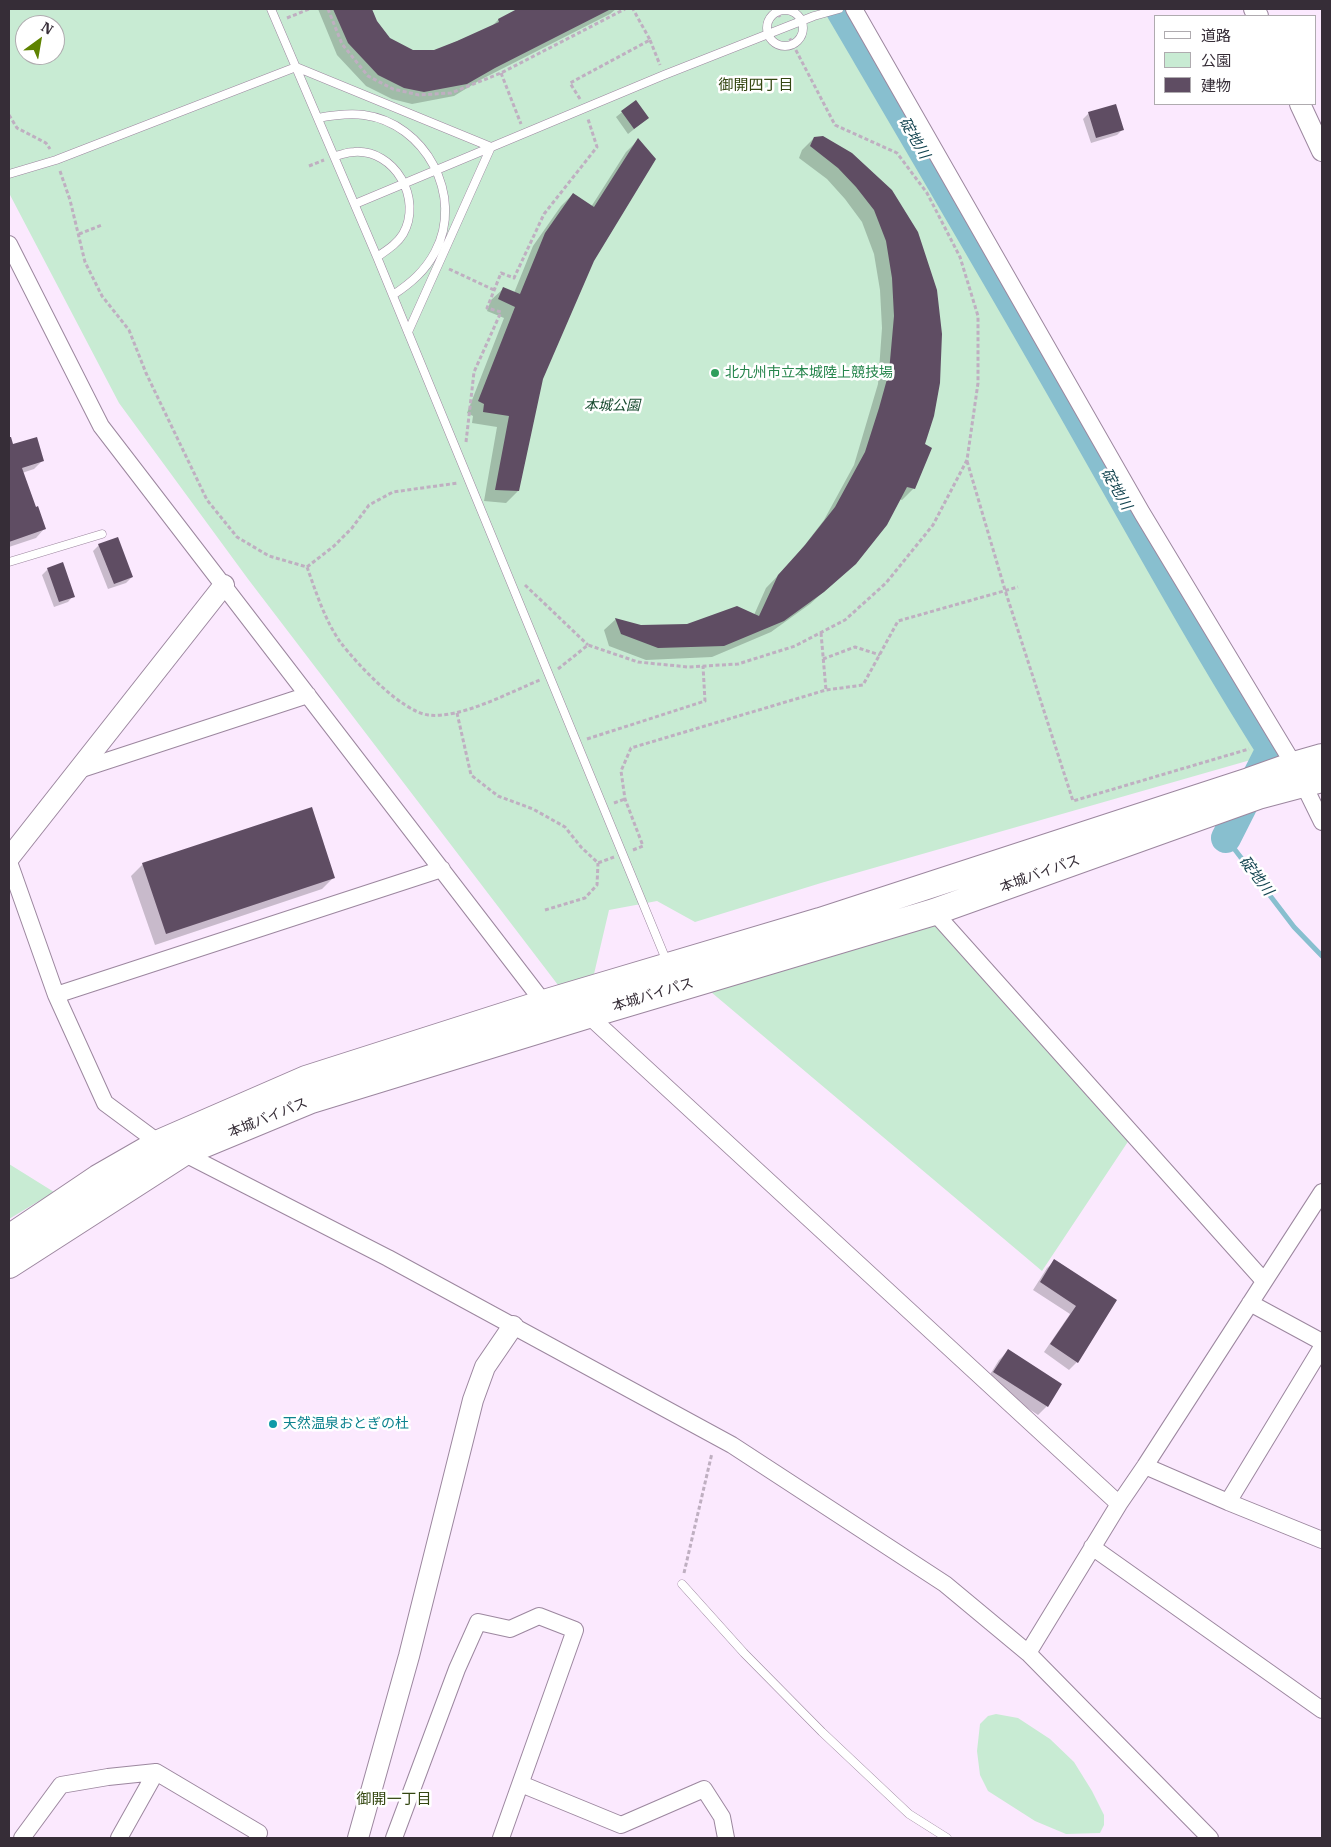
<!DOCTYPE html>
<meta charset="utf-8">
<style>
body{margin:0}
#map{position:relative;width:1331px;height:1847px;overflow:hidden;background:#fbe9fe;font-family:"IBM Plex Serif","Noto Sans JP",serif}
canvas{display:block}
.frame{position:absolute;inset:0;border:10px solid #362d37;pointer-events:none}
.legend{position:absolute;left:1154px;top:15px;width:162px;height:90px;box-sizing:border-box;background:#fff;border:1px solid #afabaf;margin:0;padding:6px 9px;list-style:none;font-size:15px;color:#362d37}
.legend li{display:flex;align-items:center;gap:10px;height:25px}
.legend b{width:25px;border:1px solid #afabaf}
.north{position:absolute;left:15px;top:15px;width:50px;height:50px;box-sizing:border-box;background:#fff;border:1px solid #afabaf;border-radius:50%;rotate:32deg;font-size:14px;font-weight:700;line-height:20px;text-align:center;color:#362d37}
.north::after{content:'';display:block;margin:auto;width:18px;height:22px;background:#5f8300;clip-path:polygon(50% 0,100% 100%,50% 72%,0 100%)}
</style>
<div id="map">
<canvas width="1331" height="1847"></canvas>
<div class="frame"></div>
<ul class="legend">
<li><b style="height:6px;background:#fff"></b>道路</li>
<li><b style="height:14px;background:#c8ebd3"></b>公園</li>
<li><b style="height:14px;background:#5f4d63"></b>建物</li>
</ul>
<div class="north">N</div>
</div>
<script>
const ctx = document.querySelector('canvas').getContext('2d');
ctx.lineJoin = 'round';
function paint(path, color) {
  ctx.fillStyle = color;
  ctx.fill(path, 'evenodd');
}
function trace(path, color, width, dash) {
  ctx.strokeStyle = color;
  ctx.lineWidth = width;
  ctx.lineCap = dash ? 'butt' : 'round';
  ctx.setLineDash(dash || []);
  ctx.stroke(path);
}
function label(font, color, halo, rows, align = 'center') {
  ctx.font = font + ' "IBM Plex Serif","Noto Sans JP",serif';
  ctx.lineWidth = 5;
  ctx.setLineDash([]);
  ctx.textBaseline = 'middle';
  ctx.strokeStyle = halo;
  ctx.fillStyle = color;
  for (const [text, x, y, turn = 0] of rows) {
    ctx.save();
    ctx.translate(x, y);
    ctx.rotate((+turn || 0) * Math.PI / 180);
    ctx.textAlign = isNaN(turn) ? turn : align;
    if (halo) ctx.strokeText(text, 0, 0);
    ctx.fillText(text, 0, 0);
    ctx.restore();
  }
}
paint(new Path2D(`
 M9,9H836L962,224L1263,745L1261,757L821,883L695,922L657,901L609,910L594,974L558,985L248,579L119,403L9,193ZM25,25H55V55H25Z
 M940,924L1137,1128L1042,1271L711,992Z
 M9,1164L54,1192L9,1219Z
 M996,1714L1018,1718L1050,1739L1074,1762L1092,1791L1104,1815V1825L1100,1833L1066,1834L1035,1821L988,1791L980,1775L977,1751L980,1724L988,1716Z`), '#c8ebd3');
paint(new Path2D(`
 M318,9H371L376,21L390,39L413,52L434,51L491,27L498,20L519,9H616L610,14L482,79L454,96L412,104L392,99L366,86L337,55Z
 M636,101L648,118L628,134L616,117Z
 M1089,113L1123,129L1117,135L1091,143L1083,119Z
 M814,138L891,191L923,444L914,488L902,500L899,499L855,563L810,604L771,632L712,657L646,660L609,646L604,630L616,619L641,626L688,625L754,615L766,588L794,559L824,520L854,465L878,384L882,328L880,290L874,254L862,222L845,199L827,179L799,158L802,150Z
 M638,140L593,260L542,379L518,491L506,503L484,501L497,427L472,423L473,416L467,413L504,318L487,311L491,300L503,289L514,293L533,246L561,206L573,194L591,207L626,152Z
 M36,438L43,460L34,469L22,473L44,529L36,538L9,547V447Z
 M99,545L132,577L126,583L108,589L93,551Z
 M48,569L73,596L68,602L54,607L42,575Z
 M143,864L334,877L322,889L155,945L131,876Z
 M1055,1261L1116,1300L1077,1362L1069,1370L1044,1352L1070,1314L1033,1290L1047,1268Z
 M1008,1351L1060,1385L1047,1406L1038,1415L986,1381L999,1360Z`), '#0003');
trace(new Path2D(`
 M1226,838L1294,927L1322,956`), '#88bfcf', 5);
trace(new Path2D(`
 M840,9C921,147 1003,286 1082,425C1144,534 1204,643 1271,749L1226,838`), '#88bfcf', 30);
paint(new Path2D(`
 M333,9H372L377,21L390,38L413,50H434L457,41L499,22L498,19L517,9H611L495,68L467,84L424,92L404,88L378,75L348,43Z
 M636,100L649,118L634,129L621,111Z
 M1116,104L1124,130L1096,138L1088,112Z
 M823,136L852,153L892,190L918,232L937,290L942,334L940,383L934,416L925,444L932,448L915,489L907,487L887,525L856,564L824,592L784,621L724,646L658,648L621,634L615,618L641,625L687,624L737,606L759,616L778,575L805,545L835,507L865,452L879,408L889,372L894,316L892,278L886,241L874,210L856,187L838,168L810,146L814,137Z
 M638,138L656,159L594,261L543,379L519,491L495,490L509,416L483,412L484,404L478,401L515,307L498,299L503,287L520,294L545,233L573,193L594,207Z
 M9,437H11L13,444L37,437L44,461L22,468L36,507L38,506L46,529L9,542Z
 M118,537L133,577L114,584L98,544Z
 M63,562L75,597L59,602L47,568Z
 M312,807L335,878L166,934L142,863Z
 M1054,1259L1117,1300L1078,1363L1050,1344L1076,1306L1040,1282Z
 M1008,1349L1062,1384L1048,1407L993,1372Z`), '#5f4d63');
const service = new Path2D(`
 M271,9L377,257L667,962
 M767 28a18 18 0 1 1 36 0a18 18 0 1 1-36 0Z
 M318,118C334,115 348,113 364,115C425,123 465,196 435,252C425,271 411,283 393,295
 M335,156C341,155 347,152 354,152C395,149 423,199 403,234C397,244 387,250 377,257
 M9,174L56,160L296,67L491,147L408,332
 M355,204L664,75L814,16L839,9
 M9,562L102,534
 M682,1584L744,1653L822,1732L909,1814L947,1838`);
const minor = new Path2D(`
 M854,9L1142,513L1294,765L1322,822
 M9,244L101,426L544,1003
 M79,770L308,695
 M9,862L56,995L105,1103L159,1143L183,1153L388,1258L732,1445L945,1584L1028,1653L1210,1838
 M934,912L1264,1281
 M56,995L442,869
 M588,1015L1119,1504
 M1250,1303L1322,1342
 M1145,1466L1228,1502L1322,1540
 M1228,1502L1322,1347
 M1092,1547L1322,1710
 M1028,1653L1119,1504L1145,1466L1322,1192
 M521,1784L621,1825L704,1789L722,1817L726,1838
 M22,1838L61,1785L108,1777L156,1772L259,1833L257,1838
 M119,1838L156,1772
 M394,1838L457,1669L478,1622L510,1629L539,1616L575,1630L501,1838`);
const tertiary = new Path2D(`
 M1254,9L1258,16
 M1300,104L1322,151
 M9,858L224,585
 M358,1838L409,1656L473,1400L485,1367L513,1326`);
const trunk = new Path2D(`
 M9,1238L98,1178L159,1143L306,1079L544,1003L820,921L1249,781L1294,765L1322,757
 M9,1265L183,1153L311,1100L588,1015L934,912L1258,796L1322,779`);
trace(service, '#9c879f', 9);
trace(minor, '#9c879f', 18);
trace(tertiary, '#9c879f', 22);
trace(trunk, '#9c879f', 28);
trace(new Path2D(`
 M328,9L342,44L368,76L393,89L419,95L451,93L501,73L625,9
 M776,9L780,17
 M287,18L309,9
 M650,40L660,65
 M501,73L521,124
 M580,99L570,83L650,40L633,9
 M9,115L17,128L46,143L50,149
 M309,166L324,160
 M60,171L70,200L85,262L102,296L129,330L146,373L207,500L237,537L269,556L307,567C316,592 325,621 341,643C358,665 401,711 428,715C461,719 510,692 540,680
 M79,234L102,225
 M449,269L494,290
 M466,442L474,372L501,312L487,308L501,273L514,278L544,214L597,147L588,119
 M967,461L1005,590L1073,801L1249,749
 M307,567L334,546L352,528L369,505L393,492L458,483
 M525,585L588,645
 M821,633L826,690
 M823,659L855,647L880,655
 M558,669L588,645L638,662L688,667L738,664L795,646L845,620L886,583L933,525L967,460L978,383V316L960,257L927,193L897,153L835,125L789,37
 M457,713L471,775L498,796L533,809L565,827L581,847L598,863L614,857
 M587,739L705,701L703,666
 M614,803L625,799
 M633,850L643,846L625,799L621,771L631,748L826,690L863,685L898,621L1018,587
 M545,910L585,898L597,885L598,863
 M684,1573L712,1453`), '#bfafc1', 3, [4, 2.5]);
trace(service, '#fff', 8);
trace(minor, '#fff', 16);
trace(tertiary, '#fff', 20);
trace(trunk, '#fff', 26);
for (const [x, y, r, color] of [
 [715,373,5,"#2e9e5b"],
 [273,1424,5,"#0f9aa8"]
]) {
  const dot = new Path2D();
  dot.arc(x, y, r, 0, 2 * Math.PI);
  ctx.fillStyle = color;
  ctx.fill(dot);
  trace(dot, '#fff', 2);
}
label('14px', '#27864d', '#fff', [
 ["北九州市立本城陸上競技場",725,373]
], 'left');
label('italic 14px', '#16492d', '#fff', [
 ["本城公園",612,406]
]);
label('14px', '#362d37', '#fff', [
 ["本城バイパス",1040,874,-20],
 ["本城バイパス",653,995,-17],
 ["本城バイパス",268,1118,-22]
]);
label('14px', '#0d838f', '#fff', [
 ["天然温泉おとぎの杜",283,1424]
], 'left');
label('15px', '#334610', '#fff', [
 ["御開四丁目",756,86],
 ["御開一丁目",394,1800]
]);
label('italic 15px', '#144551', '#fff', [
 ["碇地川",914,138,60],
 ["碇地川",1116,489,60],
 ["碇地川",1256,876,53]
]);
</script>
